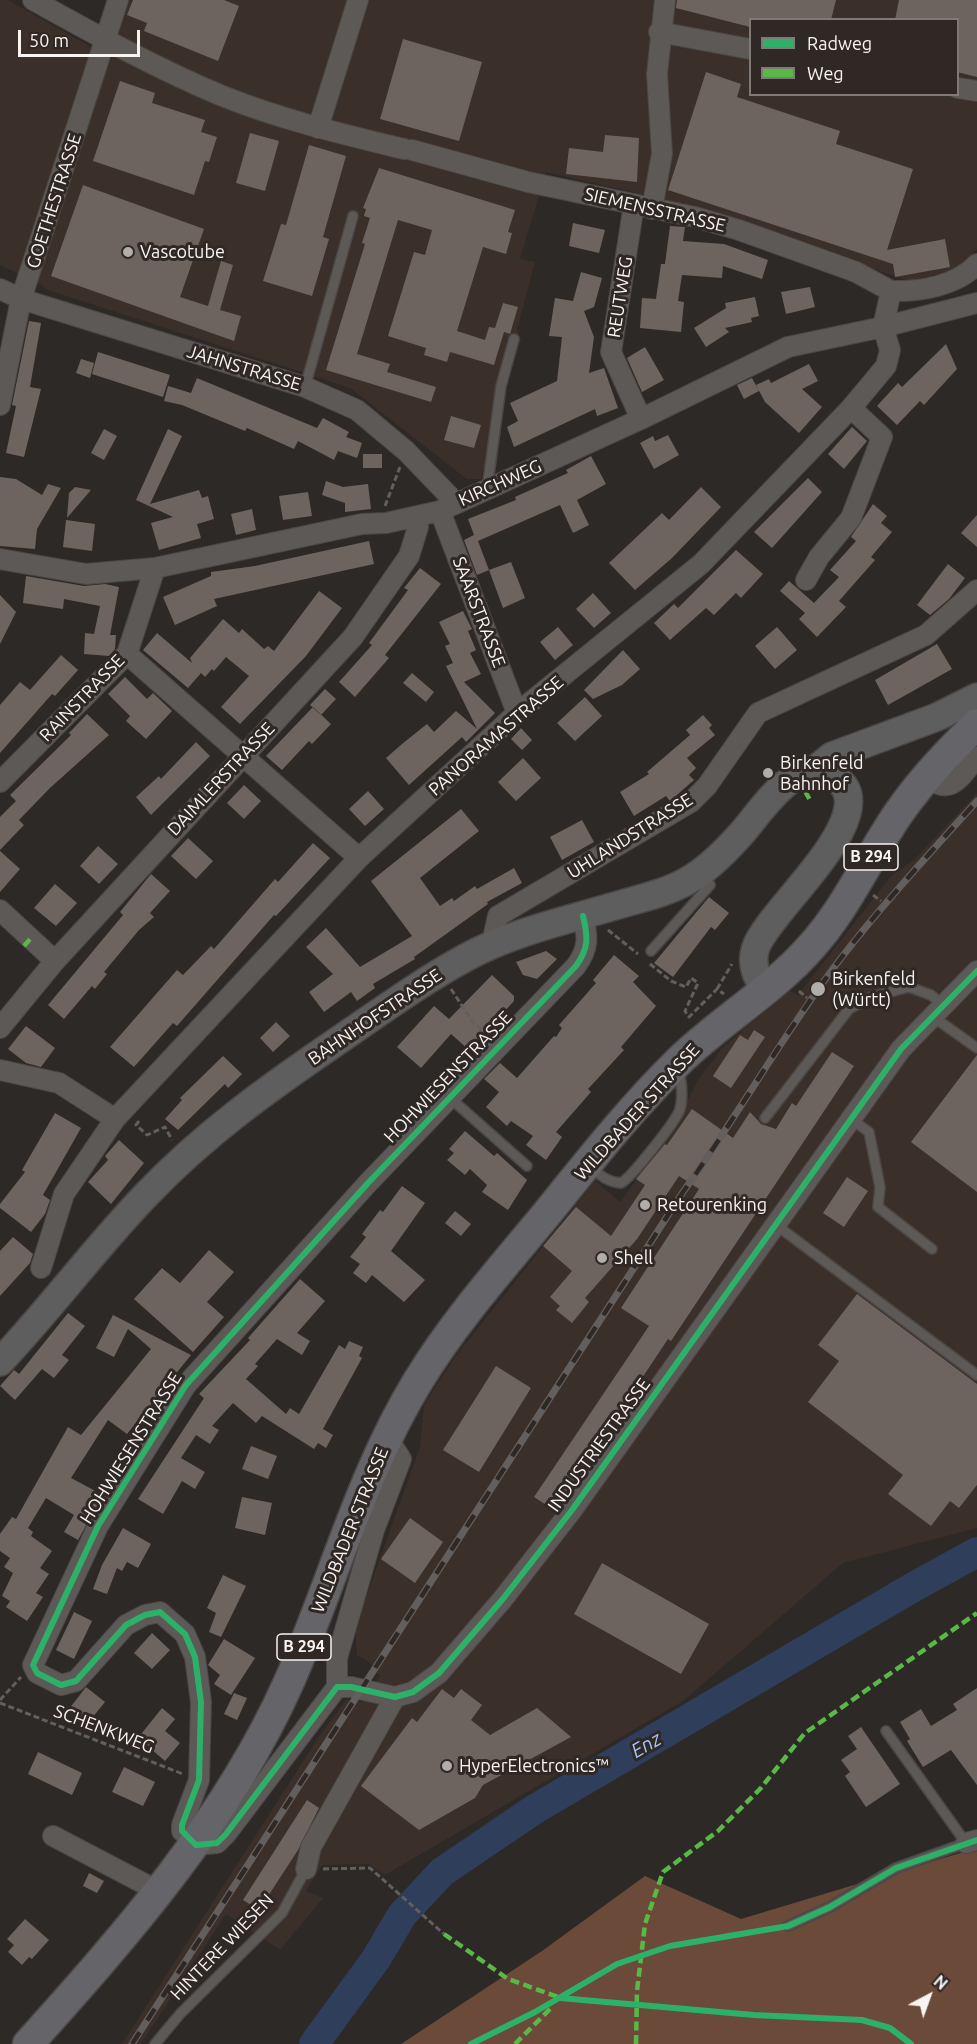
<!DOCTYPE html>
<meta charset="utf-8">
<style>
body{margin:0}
#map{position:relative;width:977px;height:2044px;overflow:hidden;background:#2d2927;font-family:Ubuntu,sans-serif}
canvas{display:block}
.legend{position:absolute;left:749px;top:18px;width:210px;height:78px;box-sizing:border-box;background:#2f2825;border:2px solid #7f7a77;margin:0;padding:8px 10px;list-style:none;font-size:18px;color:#f8f4f2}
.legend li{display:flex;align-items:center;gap:12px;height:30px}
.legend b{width:30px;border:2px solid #7f7a77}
.north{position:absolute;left:899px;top:1966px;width:60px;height:60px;-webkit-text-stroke:4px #2f2825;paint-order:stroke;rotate:41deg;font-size:16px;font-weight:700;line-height:24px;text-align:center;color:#f8f4f2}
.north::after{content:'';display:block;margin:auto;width:21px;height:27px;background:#f8f4f2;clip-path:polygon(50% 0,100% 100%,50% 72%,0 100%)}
.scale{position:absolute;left:18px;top:30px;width:122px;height:27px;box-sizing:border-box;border:3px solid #f8f4f2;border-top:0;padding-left:8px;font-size:18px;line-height:21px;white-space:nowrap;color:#f8f4f2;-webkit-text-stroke:4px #2f2825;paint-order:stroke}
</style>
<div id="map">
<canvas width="977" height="2044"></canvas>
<ul class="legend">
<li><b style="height:8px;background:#2db169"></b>Radweg</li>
<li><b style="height:8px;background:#58b947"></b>Weg</li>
</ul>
<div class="north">N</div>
<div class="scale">50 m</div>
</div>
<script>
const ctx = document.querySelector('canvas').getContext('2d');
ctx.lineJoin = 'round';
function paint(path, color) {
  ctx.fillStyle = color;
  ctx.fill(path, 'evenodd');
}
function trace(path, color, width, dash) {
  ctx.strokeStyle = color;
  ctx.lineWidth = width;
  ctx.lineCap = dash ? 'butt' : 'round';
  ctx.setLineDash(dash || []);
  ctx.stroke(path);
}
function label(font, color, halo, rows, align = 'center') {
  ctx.font = font + ' Ubuntu,sans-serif';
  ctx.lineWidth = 6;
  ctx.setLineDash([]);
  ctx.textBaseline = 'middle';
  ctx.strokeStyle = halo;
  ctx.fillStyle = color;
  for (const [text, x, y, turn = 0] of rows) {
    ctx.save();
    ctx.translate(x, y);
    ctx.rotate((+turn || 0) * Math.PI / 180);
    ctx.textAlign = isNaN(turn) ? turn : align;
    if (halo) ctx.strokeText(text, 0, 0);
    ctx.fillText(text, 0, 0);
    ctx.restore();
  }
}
paint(new Path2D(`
 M0,0H8L112,59L128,0H977V249L956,269L909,281L684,204L546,172L520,259L535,262L517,330L521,339L507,384L496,471L483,468L481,479H467L350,388L45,289L41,284L0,265ZM750,20H958V94H750Z
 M977,793V1528L843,1563L683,1701L385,1875L369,1864L322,1865L306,1891L323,1898L280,1950L226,1914L141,2044H122L318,1738L346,1700L363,1702L380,1676L369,1662L357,1655L355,1628L420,1447L424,1405L455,1357L595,1181L620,1202L667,1139L698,1080L723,1047L790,991L798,995L891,876L915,859Z`), '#3b2f2a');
paint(new Path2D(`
 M977,1848V2044H401L542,1951L645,1876L741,1919Z`), '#6c4a39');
trace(new Path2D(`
 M314,2044L376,1959L402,1915L442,1872L535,1809L910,1589L977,1552`), '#2e3e5b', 30);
paint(new Path2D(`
 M133,0H224L239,6L218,61L144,31L147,23L127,15Z
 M677,0H836L831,20H750V27L676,8Z
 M899,0H977V77L957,72V20H895Z
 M403,39L482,62L459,141L380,119Z
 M706,72L741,84L737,97L840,131L836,144L913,169L887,250L945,239L950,267L895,277L893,264L668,190Z
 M120,81L155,93L152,103L205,120L201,132L217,137L209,162L205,161L194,195L93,161Z
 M250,133L279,141L265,191L236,183Z
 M605,135L639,138L637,182L566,174L569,148L603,152Z
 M309,145L346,156L323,237L329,239L312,296L263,281L281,224L286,225Z
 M379,168L515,210L508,232L512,233L506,254L483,247L457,331L485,340L489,327L495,328L503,303L518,307L510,334L504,332L494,365L450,352L447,362L424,355L426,348L388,336L414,252L425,255L432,230L398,220L357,354L390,364L387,372L436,387L431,402L326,370L365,244L362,243L370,218L364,216L366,209L363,208Z
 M83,185L204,229L180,297L208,306L221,261L233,265L220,310L241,316L234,341L51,276Z
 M573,223L605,230L599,253L569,246Z
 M670,226L685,227L683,241L724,244L768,260L762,279L723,266L722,278L682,275L678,301L684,302L681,332L640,328L642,298L656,299L661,264H665Z
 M581,272L602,278L594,307L584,311L594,337L589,373L604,368L618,408L597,416L595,409L514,447L507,427L518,421L510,403L557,381L562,337L549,336L555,298L573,301Z
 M810,287L815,307L786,314L781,292Z
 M755,297L759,316L751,318L752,322L725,328L729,332L706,347L694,328L726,308L725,303Z
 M29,321L41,323L30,387L41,389L24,457L6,453L16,406L12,405Z
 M946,344L957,369L924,405L920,401L897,425L877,406L898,383L902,387Z
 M645,347L664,380L642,392L627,358Z
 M98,352L170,375L163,397L92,374Z
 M81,359L94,363L90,378L76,373Z
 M809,364L818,381L802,389L822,407L799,433L765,402L756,385L769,379L771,383Z
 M197,378L317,428L323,418L349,432L346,437L362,443L357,458L338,451L334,460L298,441L294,449L247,428L245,431L182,405L164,401L168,386L191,393Z
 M752,378L759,391L744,399L737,385Z
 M451,416L481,425L474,448L444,440Z
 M852,427L867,441L844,469L828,454Z
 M104,429L117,436L104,460L91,453Z
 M168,429L182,436L150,504L199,490L202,498L208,496L214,519L197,524L201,538L159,550L151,523L173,517L136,500Z
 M668,435L679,455L654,469L640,443L653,436L655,441Z
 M363,454H382V468H363Z
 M591,456L606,484L577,500L589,525L573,533L560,505L478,541L489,570L477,575L464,540L474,535L468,519L516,500L515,497L568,473L566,470Z
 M0,477L16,479L42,495L48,484L61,488L37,529L35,549L0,546Z
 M808,478L822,492L772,548L754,532Z
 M326,481L343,487L368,484L371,509L345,512V503L322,495Z
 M75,487L91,490L67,518L69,493Z
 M701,487L721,507L672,558L635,590L609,563L662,513L669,520Z
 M308,492L312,516L283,520L279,496Z
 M873,504L887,516L881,523L892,532L871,557L875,560L839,601L846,607L817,637L799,619L805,613L780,591L789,581L814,603L839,577L830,570L856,541L851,537Z
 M252,509L256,530L236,535L231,514Z
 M977,515V547L961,533Z
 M66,520L95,524L92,551L63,547Z
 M369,541L374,564L214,599L217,606L175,625L163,597L211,576V572L255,566Z
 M736,550L763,574L741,598L736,593L714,615L706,608L670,640L654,623L674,604L678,608Z
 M511,562L525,598L503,608L489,570Z
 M948,564L965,578L949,599L930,615L917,605Z
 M420,568L441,584L385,655L389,658L355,697L339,682L372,645L369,643L408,590L404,588Z
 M26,576L84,586L105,584L119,587L110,635H116L115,649L109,656L84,654L85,633L94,634L100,606L64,599L63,609L23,603Z
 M319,591L342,608L306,656L240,724L221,707L249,676L226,657L214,671L212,669L205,677L201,673L188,688L143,650L157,633L192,663L190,658L223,619L239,633L242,629L264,649L268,646L274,651Z
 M593,593L611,613L594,628L576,609Z
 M0,595L16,612L0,644Z
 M463,611L472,629L468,631L476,650L470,653L481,674L464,682L495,713L466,742L462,737L409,785L386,758L402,744L427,724L434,732L456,711L477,729L446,666L453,663L445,646L450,644L439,622Z
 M558,627L573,645L555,660L540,642Z
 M777,627L797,650L775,669L755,646Z
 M937,644L952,669L888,705L875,680Z
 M623,650L640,669L622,685L593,699L584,690Z
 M61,655L78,670L55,696L52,694L0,753V705L20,682L30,690Z
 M412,673L434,692L426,702L403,683Z
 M125,677L147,699L153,693L172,711L146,739L126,721L130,716L108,694Z
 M325,689L336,699L321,715L310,705Z
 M585,697L602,716L575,741L557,723Z
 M313,707L331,724L312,744L309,741L282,770L266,756Z
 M87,714L109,735L50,788L19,820L24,825L0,850V817L16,801L10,795L71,735L69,733Z
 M703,715L712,725L709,728L715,735L687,758L696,768L689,775L694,780L670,801L666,796L634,816L620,792L649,774L647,772L690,735L686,730Z
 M521,728L532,740L522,750L511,739Z
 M196,742L210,756L151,815L136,797L159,776L161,779Z
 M523,758L541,778L516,801L498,782Z
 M244,785L261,801L244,819L227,803Z
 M368,791L384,809L365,826L349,809Z
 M461,809L479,831L420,878L440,906L452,898L454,901L475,886L477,889L514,868L522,883L487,902L488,904L414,957L415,959L373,984L375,988L357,1001L351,992L324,1012L309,992L333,974L306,947L326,928L360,967L412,936L371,881Z
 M582,820L594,842L562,860L550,837Z
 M188,838L213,861L196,879L171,856Z
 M313,843L330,858L276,916L274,915L177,1026L173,1023L134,1067L110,1047L177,970L183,975L211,946L214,949L275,879L278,882Z
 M98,846L118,864L99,884L80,866Z
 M0,851L20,869L0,892Z
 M151,874L170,891L150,913L154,917L139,930L104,972L107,974L95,989L92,986L64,1019L48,1005L123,915L120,912Z
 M55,884L77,903L56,926L34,908Z
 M709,897L729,913L715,930L711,927L673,977L654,963Z
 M546,951L557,959L537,979L523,975L516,962Z
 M614,955L639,976L633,982L656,1006L621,1047L624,1050L588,1089L591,1092L556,1132L562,1137L546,1160L526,1145L533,1136L511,1121L507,1126L486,1107L499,1092L484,1079L500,1063L517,1078L554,1036L556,1037L562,1028L559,1025L596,983L593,980Z
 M492,975L514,996V1001L469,1050L451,1034L421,1068L397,1047L434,1006L449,1019Z
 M276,1022L290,1036L273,1052L260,1038Z
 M26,1026L55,1048L41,1067L26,1063L8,1049Z
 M754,1030L765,1037L731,1088L713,1076L740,1035L748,1040Z
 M832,1052L854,1066L671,1341L668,1339L554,1510L534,1497L649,1326L621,1308L699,1189L679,1176L637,1239L585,1298L589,1302L572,1323L556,1310L560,1306L550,1297L572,1271L543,1246L576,1207L611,1236L645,1185L636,1179L665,1144L667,1145L692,1109L733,1138L750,1112L761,1124L776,1129L792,1103L796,1106Z
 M977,1055V1192L911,1142Z
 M223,1056L242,1074L228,1088L225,1084L178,1130L165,1119L182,1100L180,1098Z
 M55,1113L81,1128L43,1195L50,1200L45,1214L31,1232L0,1208V1204L25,1172L22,1170Z
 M465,1131L494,1156L497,1153L527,1180L508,1210L482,1192L487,1185L470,1169L465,1175L447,1160L454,1153L449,1149Z
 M119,1140L144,1163L111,1204L88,1182L108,1160L105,1156Z
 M847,1177L868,1191L844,1227L823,1213Z
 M402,1186L425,1203L391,1251L425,1280L404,1302L372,1275L366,1283L353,1273L360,1264L350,1257L366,1237L362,1234L380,1210L383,1212Z
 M455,1211L471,1224L461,1236L445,1223Z
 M13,1237L33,1254L30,1263L0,1296V1251Z
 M209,1250L234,1272L207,1302L224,1317L193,1352L134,1299L162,1268L180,1283Z
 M300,1279L325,1301L297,1333L310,1341L302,1355L277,1339L255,1364L258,1366L246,1379L286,1414L290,1408L299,1414L339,1345L345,1349L349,1341L363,1347L359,1356L362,1358L323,1429L333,1435L326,1448L318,1443L314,1449L262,1416L256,1423L233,1403L212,1426L219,1430L210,1444L196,1435L181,1458L205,1472L195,1489L182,1481L163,1514L138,1499L204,1398L199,1394L250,1340L248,1338Z
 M857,1294L977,1384V1485L959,1508L950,1501L931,1526L888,1494L903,1475L808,1402L839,1361L818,1345Z
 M68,1313L85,1326L62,1355L69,1360L54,1378L42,1369L15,1400L0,1386L14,1370L19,1374Z
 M113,1315L191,1355L127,1434L108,1420L71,1478L103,1495L78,1540L64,1532L74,1515L46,1498L28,1528L33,1532L31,1536L52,1551L40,1568L49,1574L36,1593L43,1597L27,1621L6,1607L10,1601L2,1596L13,1573L4,1567L10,1558L0,1551V1534L12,1517L16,1519L68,1427L81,1435L151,1349L128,1329L114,1357L96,1348Z
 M496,1366L531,1388L479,1472L443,1450Z
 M251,1446L277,1456L268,1479L242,1469Z
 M242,1497L272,1503L265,1535L235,1528Z
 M410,1518L443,1542L415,1583L381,1559Z
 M123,1528L151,1544L138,1568L127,1562L122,1571L117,1568L107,1594L93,1589L102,1565Z
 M602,1563L709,1624L681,1674L574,1614Z
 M223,1575L246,1586L221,1637L209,1632L216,1613L207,1608Z
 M74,1612L92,1621L74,1659L56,1650Z
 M152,1633L170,1650L152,1669L134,1653Z
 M224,1639L255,1658L231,1695L214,1684L220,1675L208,1665Z
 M86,1687L105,1702L87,1724L69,1709Z
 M977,1688V1785L951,1750L923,1767L907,1741L910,1739L900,1722L921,1709L931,1726L957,1710L953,1704Z
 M442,1689L454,1698L461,1689L482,1705L471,1720L490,1735L537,1708L571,1737L483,1785L475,1798L419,1830L361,1786L412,1718L417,1722Z
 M234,1693L247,1698L237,1720L224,1714Z
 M162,1708L175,1719L165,1731L180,1743L165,1761L138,1738Z
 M861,1727L900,1784L866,1807L845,1776L850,1772L841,1760L857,1749L848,1736Z
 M38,1752L82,1773L72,1795L28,1774Z
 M124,1767L155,1782L143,1806L112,1792Z
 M307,1800L319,1808L298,1850L259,1910L243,1900Z
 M89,1873L104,1881L97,1893L83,1886Z
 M25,1919L49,1940L32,1959L29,1957L22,1965L8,1952L14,1945L7,1939Z`), '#6e645f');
const service = new Path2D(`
 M305,387L353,216
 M487,489L501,386L514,339
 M651,951L710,885L703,874
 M932,1016L977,1048
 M449,1097L527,1166
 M765,1118L849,1009L871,997L909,987L931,995L943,1005
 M851,1119L869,1132L880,1187L878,1207L932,1249
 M589,1166C600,1175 607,1182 621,1183C631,1178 677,1120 680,1109C683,1099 682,1080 678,1071
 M776,1225L977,1375
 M788,1926L830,1907L896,1868L966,1843L886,1731
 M155,2044L180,2014L282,1913L306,1869`);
const minor = new Path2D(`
 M33,0C94,34 156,68 220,95C279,119 342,134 404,149
 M659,32L750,49
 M958,88L977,91
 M318,128L358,0
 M412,150L528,182L695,217L739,230L856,272L891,291
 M634,204L611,352L641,419
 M652,209L662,154L657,74L665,0
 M0,289L21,299L305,387L357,410L406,451L456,503
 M0,405L21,299L118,0
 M440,511L517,713
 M0,559L86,574L155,568L362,524L386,523L440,511L641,419L788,347L883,327L977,303
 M806,580L819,557L851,518L882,437L851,408
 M127,654L359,858
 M927,777C952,798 961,775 977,757
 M0,782L127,654L155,568
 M0,910L55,961
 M583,916C588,937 589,948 576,966L368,1183L186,1385L98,1526L33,1665L37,1673L61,1685L76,1681L126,1625L145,1615L160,1612L185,1634L195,1657L201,1702L199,1780L182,1825V1831L196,1845L217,1843L226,1834L337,1687H351L395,1697L413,1692L439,1673L502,1600L572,1510L901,1049L977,971
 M497,943L494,934L498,916L691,802L707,786L758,713L926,635L977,590
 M0,1028L55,961L353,637L409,556L418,527L416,517
 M0,1070L59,1083L115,1119
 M41,1268L64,1194L115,1119L359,858L517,713L701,564L851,408L886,366L890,350L883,327L891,291C919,292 957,286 977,264
 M337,1687V1658L374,1530L401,1459L387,1437
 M53,1836L158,1891
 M966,1843L977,1840
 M306,1869L311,1847L395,1697`);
const secondary = new Path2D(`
 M812,772L832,756L937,717L977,697
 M0,1362C51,1308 95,1248 146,1195C204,1134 270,1087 339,1040C380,1012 421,982 465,958C514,931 572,919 625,903C646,897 668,892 687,881C707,870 725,852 741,834C762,811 798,749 837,779C885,815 769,910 756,947C750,963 756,977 765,989`);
const primary = new Path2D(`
 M28,2044C127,1934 227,1820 288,1684C333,1583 360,1476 418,1381C454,1322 500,1270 544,1217C587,1164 630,1109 679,1061C720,1021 772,991 810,948C842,913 862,871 887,831C911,791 944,756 977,724`);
trace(service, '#4a4746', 12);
trace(minor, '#4a4746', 22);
trace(secondary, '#4a4746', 30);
trace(primary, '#4a4746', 33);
trace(new Path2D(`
 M385,506L400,467
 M873,895L881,901
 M608,930L638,954
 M650,964L671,981L686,987L691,978L698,983L685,1011L689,1017L717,989L724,994
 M451,989L472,1021L488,1036
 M717,989L732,964
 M799,991L807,998
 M139,1121L136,1125L147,1135L165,1127L172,1140
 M0,1700L21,1677
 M0,1703L183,1774
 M323,1869L370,1868L444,1934`), '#625f5d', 3, [6, 3]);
trace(service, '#5c5957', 9);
trace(minor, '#5c5957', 20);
trace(secondary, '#5f5e5f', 27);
trace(primary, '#656468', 30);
const rail = new Path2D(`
 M132,2044L683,1192C737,1117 782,1036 838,962C881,906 929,854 977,801`);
trace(rail, '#625f5e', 7);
trace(rail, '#2f2825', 4.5, [14]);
trace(new Path2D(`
 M805,791L810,800
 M24,946L31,938
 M444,1934L508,1979L561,1998
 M515,2044L553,2006
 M636,2044L637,1991L645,1924L663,1872L718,1831L760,1789L805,1733L977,1613`), '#58b947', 4.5, [9, 4.5]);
trace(new Path2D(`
 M583,916C588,937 589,948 576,966L368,1183L186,1385L98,1526L33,1665L37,1673L61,1685L76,1681L126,1625L145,1615L160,1612L185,1634L195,1657L201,1702L199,1780L182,1825V1831L196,1845L217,1843L226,1834L337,1687H351L395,1697L413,1692L439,1673L502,1600L572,1510L901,1049L977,971
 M560,1998L754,2015L862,2020L890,2028L911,2044
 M471,2044L535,2012L617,1964L670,1946L788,1926L830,1907L896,1868L977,1840`), '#2db169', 6);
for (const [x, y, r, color] of [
 [128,252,6,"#b1adab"],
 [768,773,6,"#b1adab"],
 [818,989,8,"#b1adab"],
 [645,1205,6,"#b1adab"],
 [602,1258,6,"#b1adab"],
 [447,1766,6,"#b1adab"]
]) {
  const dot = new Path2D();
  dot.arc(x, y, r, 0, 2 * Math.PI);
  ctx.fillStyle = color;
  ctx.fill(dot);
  trace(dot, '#2f2825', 2);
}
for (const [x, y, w] of [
 [871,857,54],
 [304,1647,54]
]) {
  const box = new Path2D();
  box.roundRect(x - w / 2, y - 13, w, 26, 4.5);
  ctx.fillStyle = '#2f2825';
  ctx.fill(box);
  trace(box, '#f8f4f2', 1.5);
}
label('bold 16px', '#f8f4f2', null, [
 ["B 294",871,857],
 ["B 294",304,1647]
]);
label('18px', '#f8f4f2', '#2f2825', [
 ["GOETHESTRASSE",54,201,-72],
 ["SIEMENSSTRASSE",655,210,13],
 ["REUTWEG",620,297,-81],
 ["JAHNSTRASSE",244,368,17],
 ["KIRCHWEG",500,483,-24],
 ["SAARSTRASSE",479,612,69],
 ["RAINSTRASSE",82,698,-46],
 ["PANORAMASTRASSE",496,736,-41],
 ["DAIMLERSTRASSE",221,779,-47],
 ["UHLANDSTRASSE",630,836,-32],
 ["BAHNHOFSTRASSE",375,1017,-34],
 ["HOHWIESENSTRASSE",448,1077,-46],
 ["WILDBADER STRASSE",637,1112,-48],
 ["INDUSTRIESTRASSE",599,1445,-54],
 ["HOHWIESENSTRASSE",131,1448,-58],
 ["WILDBADER STRASSE",350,1530,-68],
 ["SCHENKWEG",104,1729,21],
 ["HINTERE WIESEN",222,1947,-46]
]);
label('18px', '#f8f4f2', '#2f2825', [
 ["Vascotube",140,252],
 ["Birkenfeld",780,763],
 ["Bahnhof",780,784],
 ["Birkenfeld",832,979],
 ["(Württ)",832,1000],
 ["Retourenking",657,1205],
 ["Shell",614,1258],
 ["HyperElectronics™",459,1766]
], 'left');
label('italic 20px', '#a3c5ff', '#2f2825', [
 ["Enz",646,1745,-30]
]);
</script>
